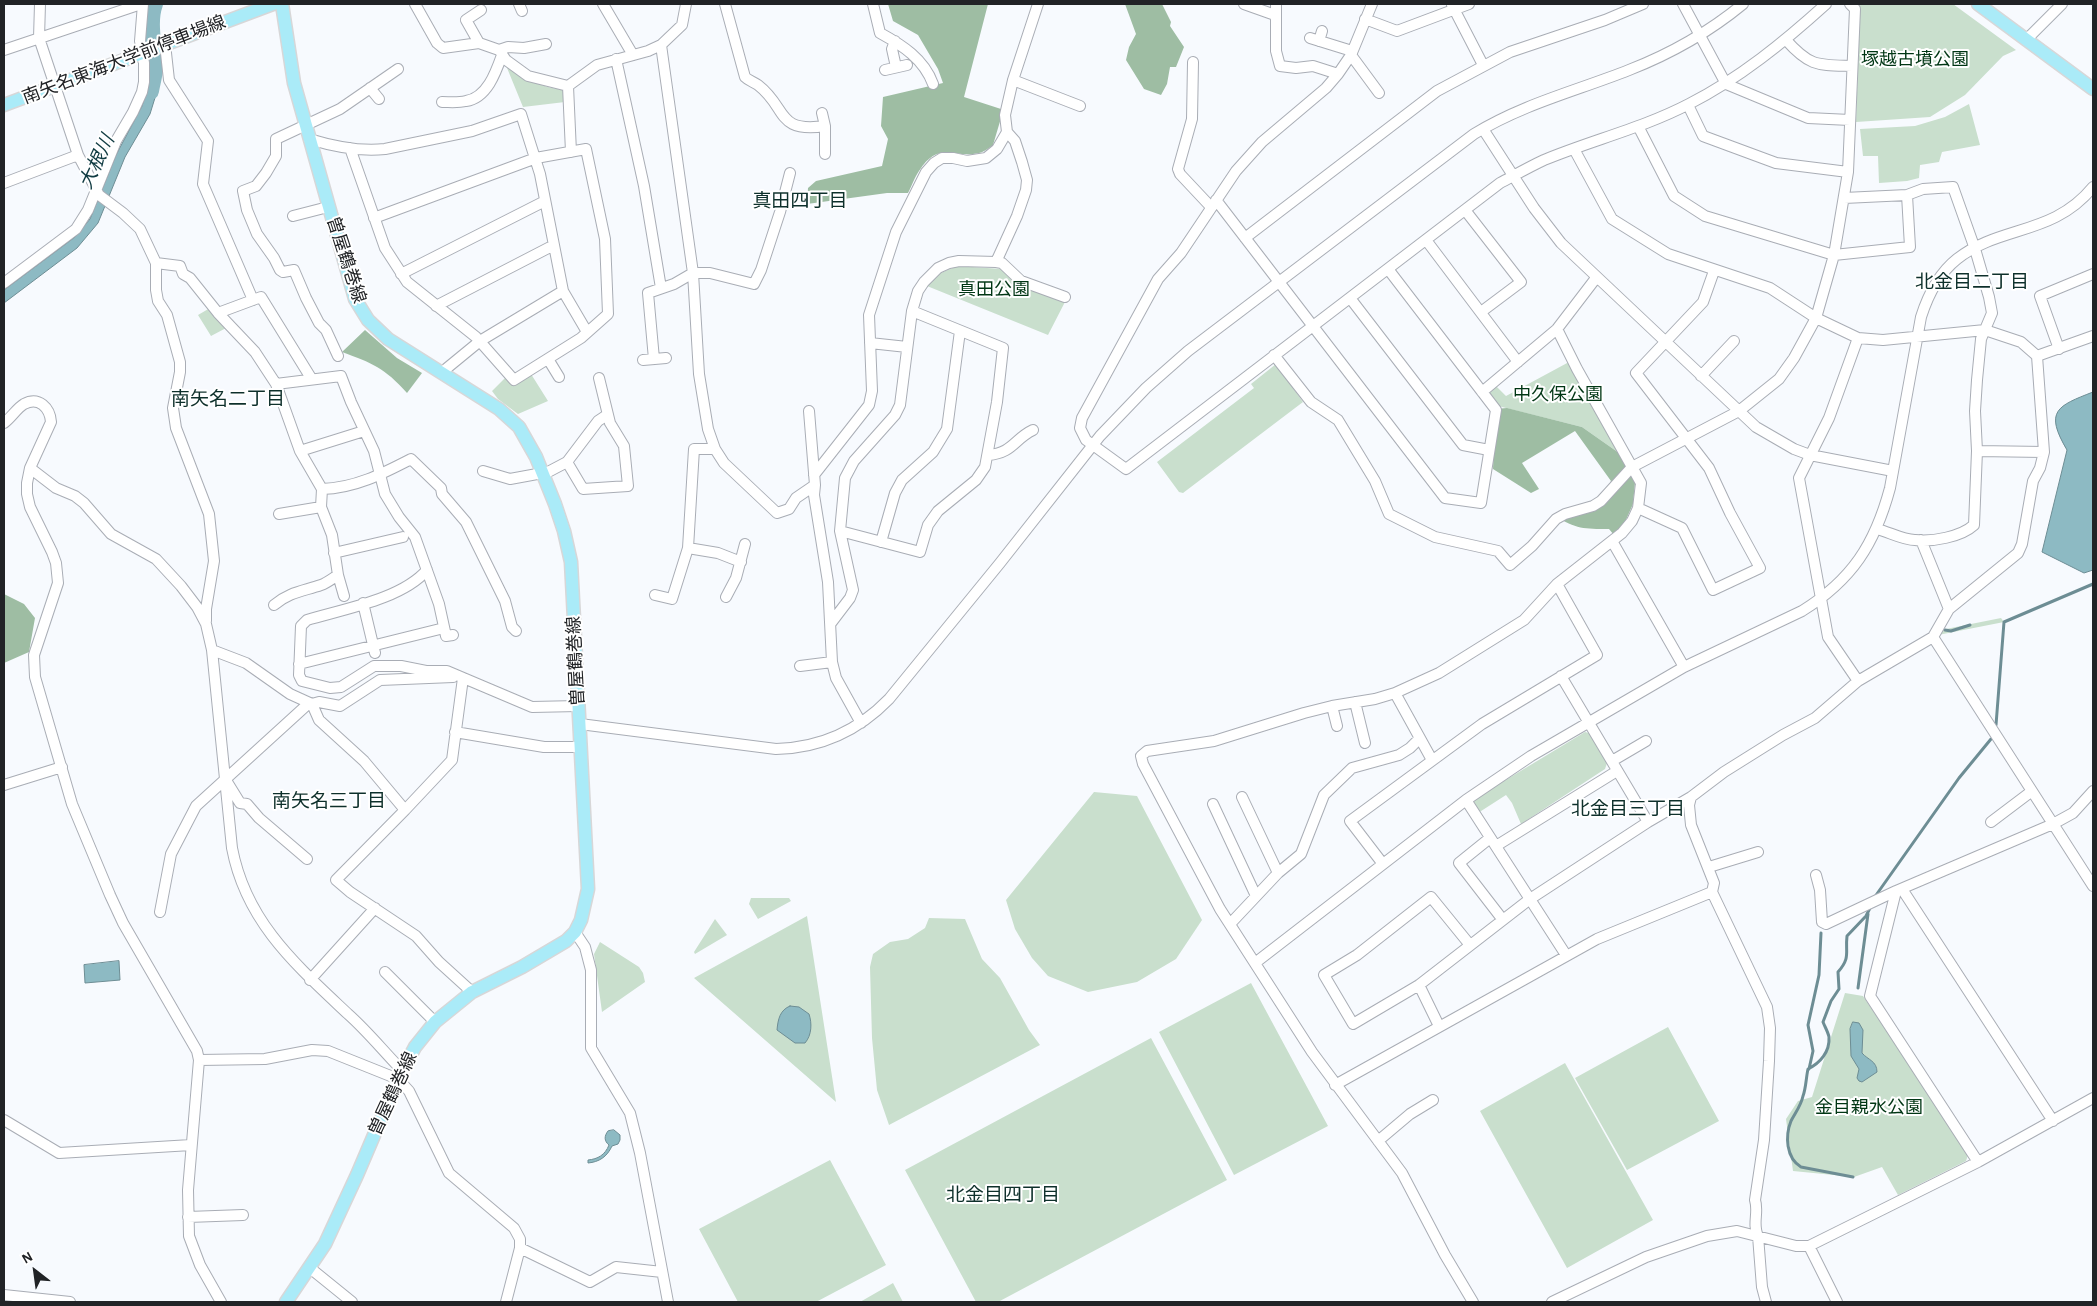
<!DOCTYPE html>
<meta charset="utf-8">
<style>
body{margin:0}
#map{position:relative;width:2097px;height:1306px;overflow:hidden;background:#f7fafe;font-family:"Alegreya Sans",sans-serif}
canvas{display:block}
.frame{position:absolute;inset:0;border:5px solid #212326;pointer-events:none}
.north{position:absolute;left:10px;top:1246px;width:50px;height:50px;-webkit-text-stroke:4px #fff;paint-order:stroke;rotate:330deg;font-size:14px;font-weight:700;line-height:20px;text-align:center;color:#212326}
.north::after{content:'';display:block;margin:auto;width:18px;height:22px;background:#212326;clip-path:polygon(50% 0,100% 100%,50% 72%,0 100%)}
</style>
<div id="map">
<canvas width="2097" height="1306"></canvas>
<div class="frame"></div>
<div class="north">N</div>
</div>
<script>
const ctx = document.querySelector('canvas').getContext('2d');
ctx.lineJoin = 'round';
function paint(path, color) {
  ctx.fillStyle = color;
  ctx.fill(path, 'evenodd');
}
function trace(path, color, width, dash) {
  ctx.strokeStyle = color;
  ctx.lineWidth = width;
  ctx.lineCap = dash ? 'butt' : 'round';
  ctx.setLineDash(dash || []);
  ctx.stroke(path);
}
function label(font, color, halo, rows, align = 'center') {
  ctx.font = font + ' "Alegreya Sans","Noto Sans JP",sans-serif';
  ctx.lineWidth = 4;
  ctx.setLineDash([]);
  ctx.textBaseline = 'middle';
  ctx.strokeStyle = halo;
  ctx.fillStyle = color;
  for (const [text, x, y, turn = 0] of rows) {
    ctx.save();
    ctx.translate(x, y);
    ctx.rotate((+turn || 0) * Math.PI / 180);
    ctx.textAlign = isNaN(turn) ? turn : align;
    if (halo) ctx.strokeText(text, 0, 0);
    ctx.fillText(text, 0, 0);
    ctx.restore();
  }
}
paint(new Path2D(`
 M1857,4H1953L2016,50L2003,56L1965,95L1930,117L1856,122L1860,8Z
 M505,63C525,78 539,87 564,90L565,102L523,107Z
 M1969,104L1980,145L1942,152L1939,162L1920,165L1919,178L1907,181L1879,183L1878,156H1863L1860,129L1915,126L1945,117Z
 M957,266L1002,269L1066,300L1048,335L927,286L941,273Z
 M210,308L228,327L211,336L198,315Z
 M1569,362L1619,453L1582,427L1498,406L1490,395V390L1496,386L1506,396Z
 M1276,364L1303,402L1183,493L1179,492L1157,462L1254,388L1251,384Z
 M531,374L548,401L518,414L498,399L492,391L507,376Z
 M2001,618L2004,622L1933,636L1936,631Z
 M1585,732L1589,733L1607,763L1605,769L1521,824L1512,803L1506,795L1478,813L1471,801Z
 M1094,792L1137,796L1202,920L1176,959L1137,982L1088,992L1048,976L1032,958L1015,929L1006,900Z
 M751,898H789L791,901L758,919L749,904Z
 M807,916L836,1102L694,978Z
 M929,918L965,919L982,959L1000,978L1029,1030L1040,1045L889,1125L877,1090L872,1038L870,967L873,954L890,942L908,939L925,928Z
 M715,919L727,935L695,954L694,952Z
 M600,942L639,967L643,973L645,982L602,1012L594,954Z
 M1251,983L1328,1126L1234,1175L1159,1032Z
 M1845,993L1863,996L1969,1152L1966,1161L1898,1195L1882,1167L1854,1177L1793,1171L1786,1119L1798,1101L1812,1097Z
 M1668,1027L1719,1121L1627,1170L1575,1078Z
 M1151,1038L1227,1180L998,1302H976L905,1170Z
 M1565,1063L1653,1220L1567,1268L1480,1111Z
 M830,1160L886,1265L816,1302H738L699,1229Z
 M893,1283L903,1302H860Z`), '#c9dfcd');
paint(new Path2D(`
 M888,4H988L964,97L1001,109V118L993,145C989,148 984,152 979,153C953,159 939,140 919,171C914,178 912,186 908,193H887L807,204L808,188L816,181L882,166L888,139L881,126L883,97L943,83L938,69L918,35L893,21Z
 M1125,4H1162L1171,22L1170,26L1184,47L1176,67H1170L1167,84L1161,95L1144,89L1126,60L1129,47L1136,34Z
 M365,330L397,358L422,373L407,393C385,368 372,363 342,352Z
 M1507,408L1582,427L1619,453L1635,483L1633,504L1625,522L1614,535L1609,529C1584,529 1576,529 1555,516C1575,508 1601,502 1611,481L1575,431L1522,463L1539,489L1531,493L1493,469L1495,409Z
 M4,594L24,604L35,618L29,652L4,663Z`), '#9ebda3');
const water = new Path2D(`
 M148,4H156L161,70L158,88L150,114L125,157L98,223L77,248L4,303V290L75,237L90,219L116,155L142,106L147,90L150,71L152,70C160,56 150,45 148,31C148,24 150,18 146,12Z
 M2093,392V570L2084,573L2042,552L2067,450C2044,411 2057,406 2093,392Z
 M119,961L120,980L85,983L84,965Z
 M790,1006L799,1007L809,1014C812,1023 812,1035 805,1043H795L777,1030C778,1019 780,1010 790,1006Z
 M1853,1022L1859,1023L1863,1030L1862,1053C1868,1060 1877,1061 1877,1072L1862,1082L1859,1081L1857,1078L1859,1069L1851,1056L1850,1029Z
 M614,1130L620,1135V1140L618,1144L612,1146C607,1157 599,1162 588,1163V1160C598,1159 605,1155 609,1145C604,1141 604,1136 608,1131Z`);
paint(water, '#8dbac3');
trace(water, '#6d8d94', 1);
trace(new Path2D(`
 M1945,630L1951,631L1970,625
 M1996,725L2004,622L2093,584
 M1874,898L1959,778L1991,739
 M1858,988L1868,914
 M1809,1069L1813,1051L1808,1025L1819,975L1821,933
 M1853,1177L1801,1167C1786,1158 1785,1136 1791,1121C1795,1113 1801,1106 1803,1096C1806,1088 1806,1078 1808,1069C1820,1063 1830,1052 1829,1037C1828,1032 1825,1027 1823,1022L1831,1001L1839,989L1838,972C1851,957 1845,953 1847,936L1866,916L1871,906`), '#6d8d94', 3);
trace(new Path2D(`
 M150,91C151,84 154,75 154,68C154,47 147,23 154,4`), '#8dbac3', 18);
const minor = new Path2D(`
 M40,4L39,38L78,155L99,195L123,213L140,229L156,263V290L158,301L167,315L180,362V372L173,408L176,428L209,514L214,561L206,609V621
 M415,4L437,43L443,48L479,43L499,50L506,60L528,76L568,86L597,65L648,51L661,45L682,25L686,4
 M519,4L522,11
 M603,4L633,55
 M725,4L745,77C749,81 754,82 758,85C788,108 775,133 825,126
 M873,4L880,33C902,45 924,59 933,84
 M1244,4L1275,15
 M1276,4V51L1280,66L1296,68L1313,66L1338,74
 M1372,4L1351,55L1338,74L1326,88L1262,142L1236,171L1181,253L1158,279L1082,418L1080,428L1086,440L1126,469L1500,183C1515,175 1529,167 1544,160C1592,140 1643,128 1689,104C1740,78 1784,42 1826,4
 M1683,4L1726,84L1808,118L1850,120
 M1452,5L1483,65
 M1365,19L1397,31L1469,4
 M1310,38L1352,51
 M1786,40C1810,67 1818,65 1852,66
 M2026,40L2062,4
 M895,41L892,49L896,67
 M1319,41L1322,31
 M479,43L466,20L481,10
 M165,44L169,80L208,141L203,184L253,300
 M661,45L693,273L699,374L708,429L715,449L724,463L777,513L789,509L796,498L815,485
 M4,50L141,4
 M499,50L508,47L524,48L546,44
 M1351,55L1379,93
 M616,59L644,186L661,288
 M1193,62L1192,119L1178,169L1180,174L1211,207
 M885,70L907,65
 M1013,80L1080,106
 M568,86L571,152
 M370,88L379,99
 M442,102C450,102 458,103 466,101C487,98 496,72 502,55
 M1688,105L1703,136L1776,163L1848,172
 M822,113L825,126V154
 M1638,126L1674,196L1705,216L1834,255L1910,247L1907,195
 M1483,129L1534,208L1561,243L1756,427L1794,449L1810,455L1893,471
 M309,139C332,146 360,152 385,149L472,131L521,114L540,174L563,291L587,332
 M350,148L385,248L407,282L476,337L514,380L581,338L608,314L605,239L586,149L536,158L374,218
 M1574,149L1612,219L1668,254L1770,288L1816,318L1858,338L1883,340L1985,330L2021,342L2037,356L2044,452L2040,468L2033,481L2022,544L2018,553L1949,609L1933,637L1858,681L1815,718L1783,735L1724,772L1691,797L1689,805L1691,825L1714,883L1712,892L1767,1007L1770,1028L1769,1061L1764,1140L1755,1200C1759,1212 1752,1224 1758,1236L1762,1287L1766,1302
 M4,183L78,155
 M1844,198L1907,195L1923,189L1953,187L1975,249L1989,297L1992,313L1981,339L1977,380L1975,411L1977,451L1974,525C1961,537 1932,542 1915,540C1903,540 1889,532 1877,529
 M1216,200L1445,498L1481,503L1496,410L1388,269
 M1465,210L1521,282L1481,312
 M293,216L328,207
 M1245,238L1437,91L1510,52L1605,20L1643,4
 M1426,240L1518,362
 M996,262L1017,216L1026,190L1027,180L1022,162L1015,141L1007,132L1005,115L1013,80L1038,4
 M156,263L180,266L183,274L190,278L218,313L255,352L276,384L300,451L322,489L321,507L332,535L338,575C333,578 327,583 321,585C304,591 289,592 274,605
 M401,274L545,201
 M4,283L76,229L88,210L116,141L133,112L142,92L144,82V63L140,41L143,4
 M1350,298L1463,445L1489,450
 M436,306L554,245
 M218,313L261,297L311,378
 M1858,338L1829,418L1799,478L1828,637L1858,681
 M870,343L907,347
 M2059,349L2040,296L2093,274
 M1274,355L1311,402L1338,420L1375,481L1389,514L1435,537L1498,551L1510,565L1532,546L1556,519L1565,514L1593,506L1601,501L1632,467L1739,411L1779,379L1794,358L1816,318L1834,255L1848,172L1855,9L1850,4
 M338,356L326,330L319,323L306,298L294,270L283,272L280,270L274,258L257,234L247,210L243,191L256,186L266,173L276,156V139L340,109L398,69
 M2037,356L2093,336
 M548,359L559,377
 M654,359L648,293L674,284L693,273H710L754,284L761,270L780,212L790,173
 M643,360L666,358
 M441,373L480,341L563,291
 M1701,376L1734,341
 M276,384L341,376L351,402L374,451L385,494L399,517L415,537L439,604L446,636L453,635
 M1482,392L1557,329L1596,278
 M809,411L815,485L814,495L828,582L832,662L836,678L861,723
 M4,423C11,418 17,408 24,404C39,396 50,408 51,422L30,468L27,483V494L30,507L52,552L56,563L58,583L34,655L35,677L72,804L110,895L123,923L197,1051L199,1060L188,1190L189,1236L200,1265L221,1302
 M300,451L364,431
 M1977,451L2044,452
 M988,455C1013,453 1014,439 1033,430
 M567,462L583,489L628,486L624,446L610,423L599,378
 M30,468L56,488L75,496L84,503L111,534L156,559L181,586L197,607L206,624L212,650L232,848C246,922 296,965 348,1014C365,1029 380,1047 396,1064L404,1067
 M483,471L510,479L548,472L567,462L598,421L607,415
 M814,475L869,405L872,391L869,315L896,232L926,172L934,163L942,158H953L967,161L986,158L997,149L1007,132
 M322,489C355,488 382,474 411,459L441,488L442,494L466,522L505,601L512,627L516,631
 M1638,508L1682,528L1713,590L1760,568L1730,513L1709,468L1636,373L1703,302L1714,271
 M279,514L321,507
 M840,531L920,552L928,525L938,511L976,480L985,467L997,402L1003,348L912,311
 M1921,540L1949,609
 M1612,541L1684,667
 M881,542L895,493L902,480L933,452L947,429L960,331
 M688,548L718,553L741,562
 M334,553L403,537
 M427,570C402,599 344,609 307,620L301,626L299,675L302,681L330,688L341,687L374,666H401L426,671H447L532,707L578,706
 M338,575L344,596
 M655,595L672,599L688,548L694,449H715
 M726,597L736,578L745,544
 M363,603L375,653
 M831,623L850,598L853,590L840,531L845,478L854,461L895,415L900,405L912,311L918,291L924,282L938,268L949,263L959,261L996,262L1002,263L1021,281L1065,297
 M1933,637L2093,886
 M212,650L246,663L290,694L312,704L319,702L340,706L380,680L453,677
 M299,664L444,628
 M800,666L832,662
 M1561,676L1648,822
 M463,678L452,760L405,810L336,880L350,892L416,936L439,962L472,992
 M1395,693L1432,760
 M1355,702L1365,743
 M312,704L319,720L364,761L405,810
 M1332,706L1337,726
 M580,724L776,749C820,748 858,731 889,699L1000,563L1100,436L1146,388L1188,351L1474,134C1523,104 1576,91 1629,70C1670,54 1709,32 1743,4
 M455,732L544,747H581
 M1612,761L1646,741
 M227,782L240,803L247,804L259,818L307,859
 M4,785L62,767
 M1242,797L1278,873
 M1466,800L1566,955
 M1213,804L1256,896
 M1991,822L2032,791
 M1490,838L1459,863L1503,920
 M1496,846L1617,771
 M1383,864L1350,821L1482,724L1597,655L1557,584
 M1709,867L1758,852
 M1816,875L1820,890L1822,922L1826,924L1896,891L2053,824L2073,813L2093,791
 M1902,889L2053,1121
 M1896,891L1870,996L1978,1162
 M160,912L171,854L196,806L308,704
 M1230,924L1278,873L1301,854L1324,795L1352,768L1399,755L1410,748L1420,738
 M575,932L585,947L591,970V1048L630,1113L640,1153L668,1302
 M1470,945L1431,897L1357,955L1324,975L1353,1024L1419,985L1530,899L1648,822L1691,797
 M1255,963L1466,800L1531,756L1684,667L1802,611C1852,580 1875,544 1890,488L1921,317C1928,295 1938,274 1957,259C2000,225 2053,236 2093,187
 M385,972L435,1022
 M310,980L375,908
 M1419,985L1439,1026
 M199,1060L265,1059L312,1050L328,1051L398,1079L409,1091L449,1173L514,1228L520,1239V1248L506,1302
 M1335,1085L1597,939L1712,892
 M4,1120L59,1153L191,1145
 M1378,1141L1410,1114L1433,1100
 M188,1217L243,1215
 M1809,1246L1837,1302
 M520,1248L590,1282L616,1267L662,1272
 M310,1268L352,1302
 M4,1295L70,1302
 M1473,1302L1445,1255L1402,1173L1312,1052L1220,909L1143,764L1141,756L1147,751L1214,741L1304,713L1332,706L1375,699L1395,693L1439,673L1524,620L1557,584L1622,533L1632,521L1638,508L1641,483L1577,369L1557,329
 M1552,1302L1646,1257L1707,1236L1737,1231L1796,1246H1809L1978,1162L2093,1098`);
const major = new Path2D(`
 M282,4L294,83L355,299L368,320L388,339L499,409L519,427L536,457L555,504L564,531L571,562L588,889L581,920L575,932L566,941L522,967L472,992L435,1022L415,1047L398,1079L357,1175L325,1244L286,1302
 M1978,4L2093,89
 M4,105L273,4`);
trace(minor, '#a9adb5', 12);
trace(major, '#d7d7d8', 15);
trace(minor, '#fff', 10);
trace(major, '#aaebf8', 12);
label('18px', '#212326', '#fff', [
 ["南矢名東海大学前停車場線",124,60,-21],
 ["曽屋鶴巻線",346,260,72],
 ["曽屋鶴巻線",576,661,-93],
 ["曽屋鶴巻線",393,1094,-65]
]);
label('18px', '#003614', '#fff', [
 ["塚越古墳公園",1915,60],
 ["真田公園",994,290],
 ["中久保公園",1558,395],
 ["金目親水公園",1869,1108]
]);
label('italic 19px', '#103b42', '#fff', [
 ["大根川",97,162,-65]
]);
label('19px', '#0e302b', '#fff', [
 ["真田四丁目",800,201],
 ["北金目二丁目",1972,282],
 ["南矢名二丁目",228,399],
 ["南矢名三丁目",329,801],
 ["北金目三丁目",1628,809],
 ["北金目四丁目",1003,1195]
]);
</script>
